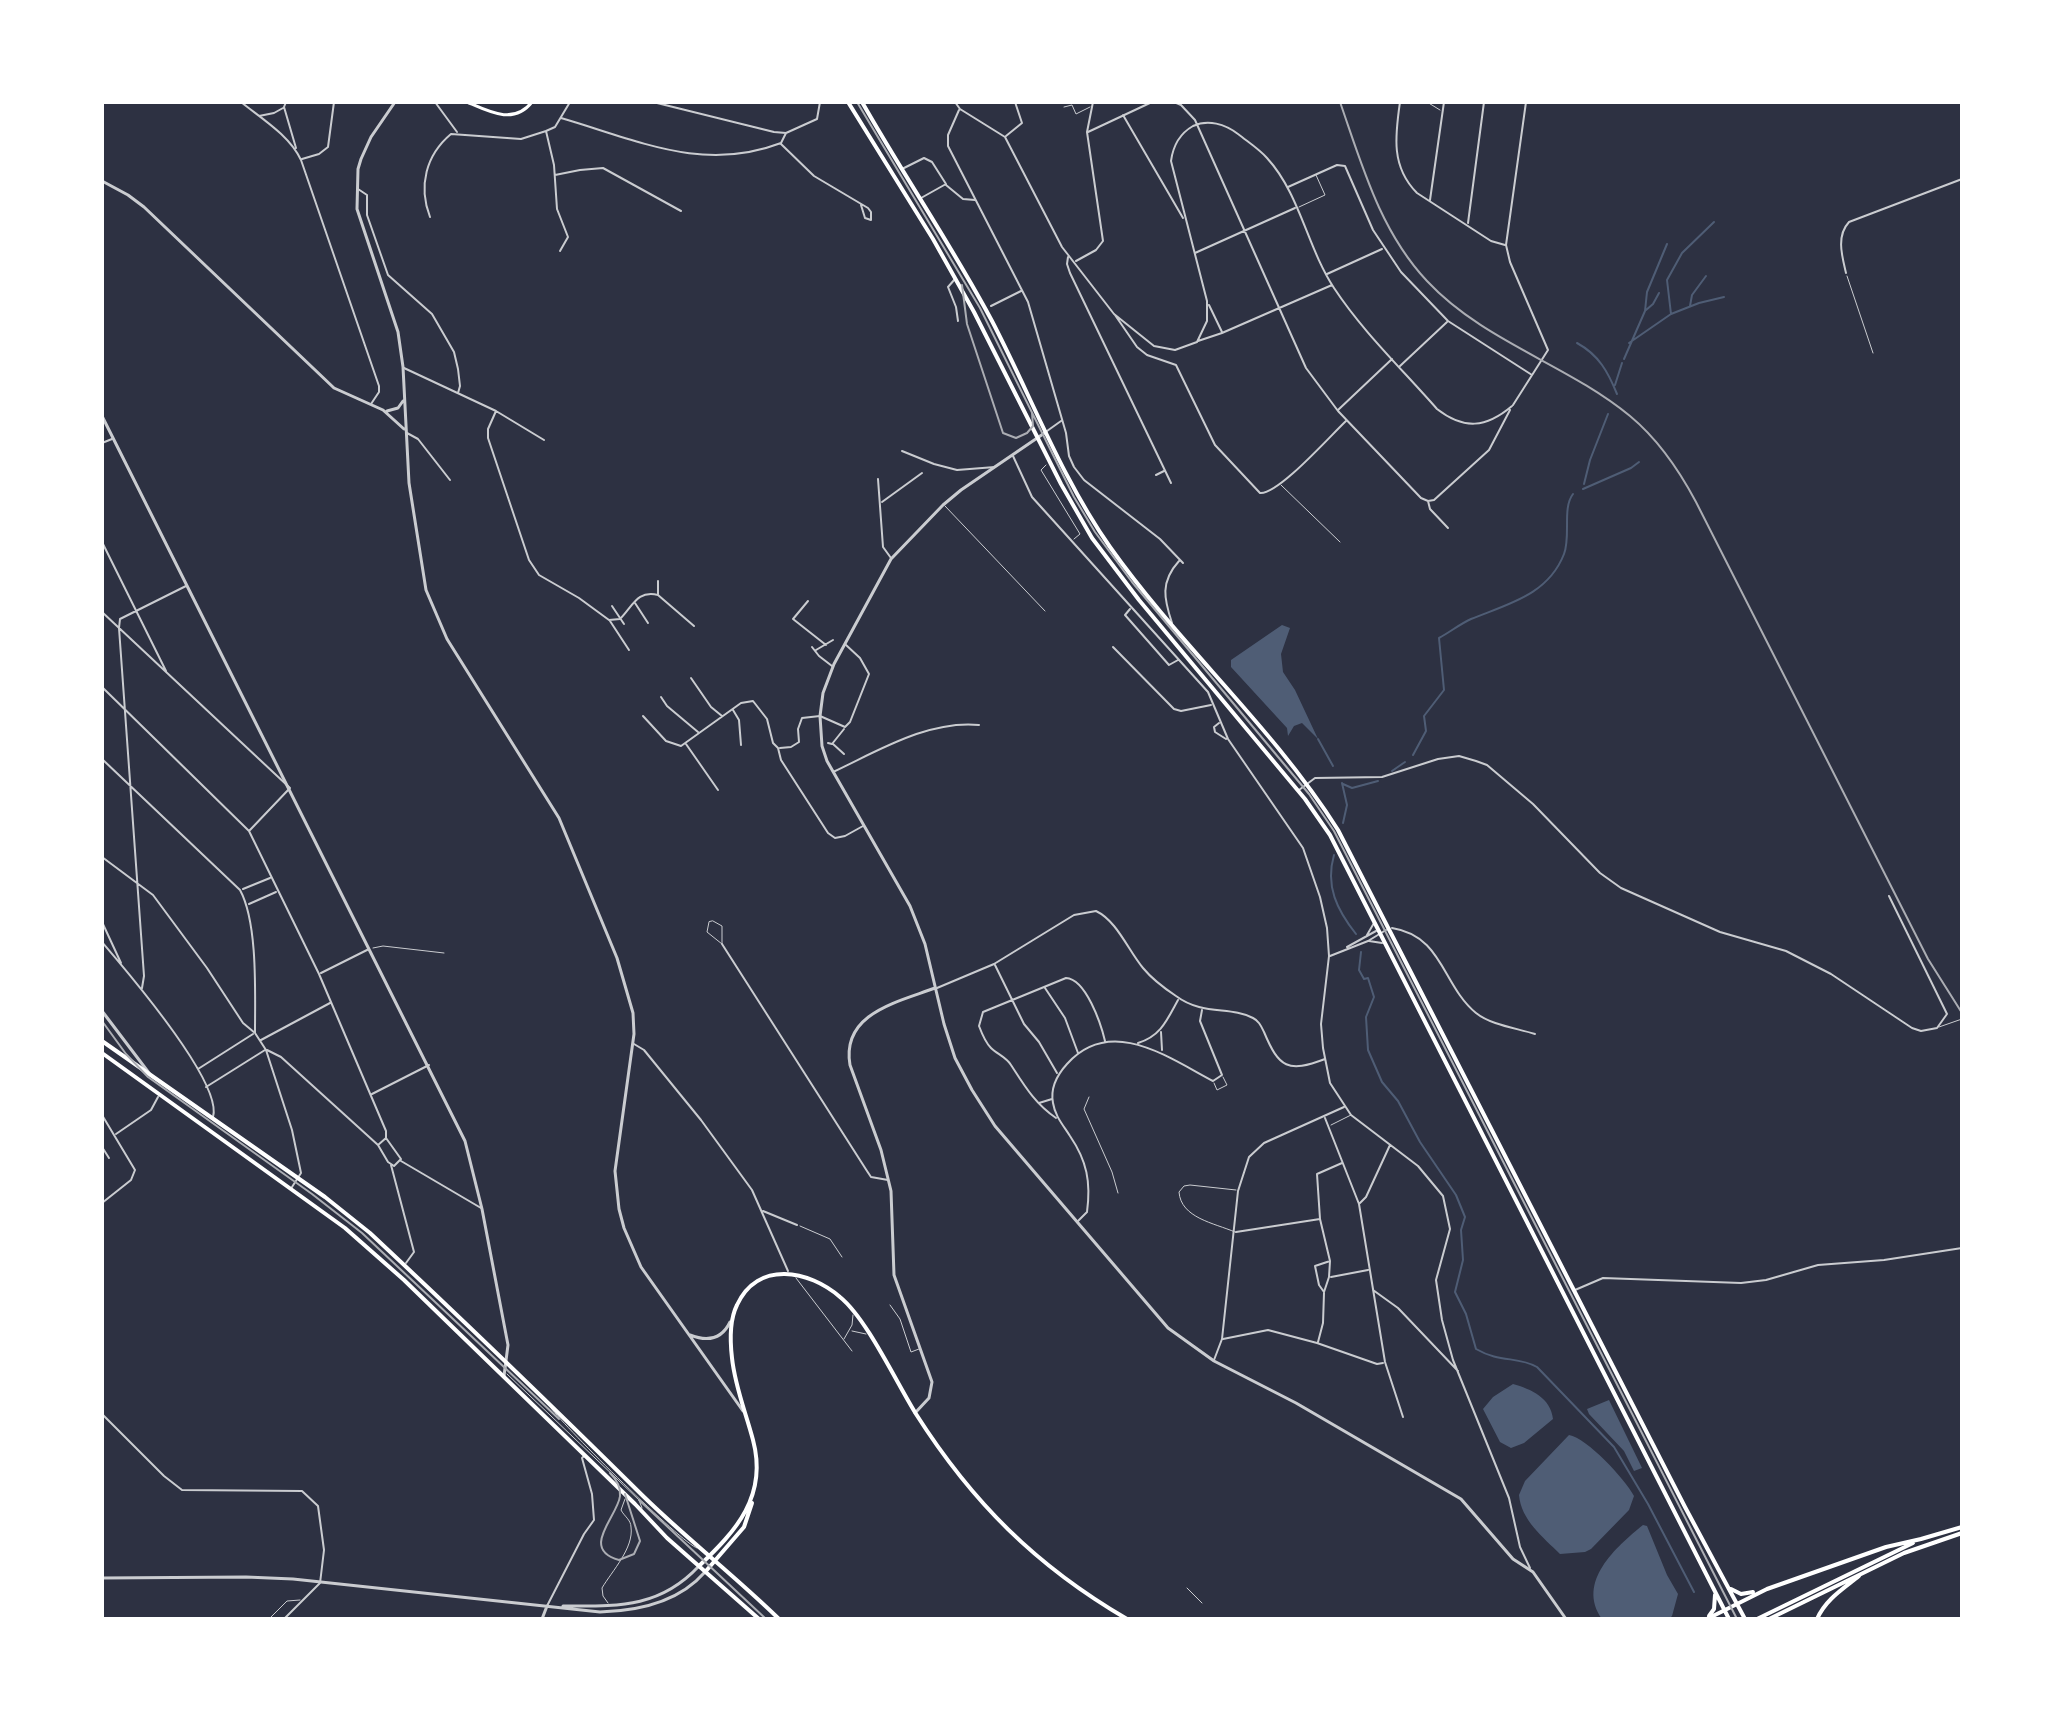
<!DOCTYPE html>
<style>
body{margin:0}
#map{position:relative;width:2064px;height:1721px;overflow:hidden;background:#2d3142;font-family:Karla,sans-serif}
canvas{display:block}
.frame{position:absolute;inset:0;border:104px solid #fff;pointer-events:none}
</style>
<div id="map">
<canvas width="2064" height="1721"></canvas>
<div class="frame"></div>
</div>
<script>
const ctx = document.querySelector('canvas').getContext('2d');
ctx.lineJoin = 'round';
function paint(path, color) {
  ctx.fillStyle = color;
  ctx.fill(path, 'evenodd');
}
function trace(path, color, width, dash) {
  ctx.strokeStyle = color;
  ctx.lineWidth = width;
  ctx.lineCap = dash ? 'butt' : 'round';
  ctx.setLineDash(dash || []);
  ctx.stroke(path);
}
paint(new Path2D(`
 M1282,625L1290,628L1281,654L1283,672L1295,690L1318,739L1302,723L1294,726L1288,736L1287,728L1231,667V660Z
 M1513,1384C1531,1389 1551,1398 1553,1419L1524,1443L1511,1448L1500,1442L1483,1409L1493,1397Z
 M1609,1400L1642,1468L1634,1471L1624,1451L1589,1414L1587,1409Z
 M1569,1435C1587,1438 1625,1479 1634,1496L1629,1510L1591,1549L1585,1552L1560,1554C1543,1537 1521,1520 1519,1495L1525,1481Z
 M1643,1525L1647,1526L1667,1575L1678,1594L1672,1616L1669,1619H1602C1576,1582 1616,1547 1643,1525Z`), '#4f5d75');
trace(new Path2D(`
 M1690,306L1692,295L1706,276
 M1646,310L1653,304L1659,293
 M1671,314L1667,280L1682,253L1714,222
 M1577,343C1599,355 1608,372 1617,394
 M1629,343L1671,314L1699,303L1724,297
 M1624,359L1645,311L1647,292L1667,244
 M1615,385L1622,363
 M1584,484L1590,460L1608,414
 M1583,489L1631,468L1639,462
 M1318,739L1333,766
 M1413,755L1426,731L1424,716L1444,690L1439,638C1450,632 1460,624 1471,619C1508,604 1548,595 1564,554C1571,536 1562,508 1573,494
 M1392,771L1405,762
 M1342,783L1347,805L1343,823
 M1343,784L1352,788L1378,781
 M1334,855C1325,886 1337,910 1356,934
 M1361,952L1359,970L1364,979L1368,978L1374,997L1366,1017L1368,1050L1382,1082L1398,1101L1420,1142L1456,1195L1465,1217L1461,1230L1463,1260L1455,1292L1466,1314L1476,1349C1500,1363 1518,1356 1537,1367L1614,1447L1648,1504L1694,1592`), '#4f5d75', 2);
trace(new Path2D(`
 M1427,102L1440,110
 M1064,107L1072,105L1076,114L1090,107
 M1299,207L1325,195L1316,175
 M1847,276L1873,353
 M1046,465L1041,470L1080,534L1074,539
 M1281,485L1340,542
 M945,506L1045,611
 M713,921L722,926V944L707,932L709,922Z
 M373,948L383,946L444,953
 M1939,1027L1962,1019
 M1214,1083L1217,1090L1227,1085L1223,1077
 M1089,1097L1084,1109L1112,1172L1118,1193
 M1331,1125L1351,1115
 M800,1226L830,1239L842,1257
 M1235,1232C1214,1223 1181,1218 1179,1192L1184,1186L1190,1185L1236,1190
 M796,1278L852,1351
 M890,1305L900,1319L911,1352L919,1349
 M852,1331L866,1334
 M844,1339L852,1325L853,1315
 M507,1374L639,1500L642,1508
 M551,1408C566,1428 681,1543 697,1548
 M1187,1588L1202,1603
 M608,1603L603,1596L602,1588C612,1571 634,1548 631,1527C631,1520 624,1516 621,1510L625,1499
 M269,1619L287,1601L300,1600`), '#caccd0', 1);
trace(new Path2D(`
 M102,1147L109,1158`), '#caccd0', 2);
trace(new Path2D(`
 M241,102C262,119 289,135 301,160L379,386V392L371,404
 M286,102L284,107L296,148
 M435,102L457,132
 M653,102L774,132L786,133L817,119L820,102
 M955,102L960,109L1005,137L1062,247L1114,314L1154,346L1175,350L1197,342L1207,321V301L1171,161C1173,146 1179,134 1193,126C1208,119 1225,124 1238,134C1248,142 1259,149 1267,158C1300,194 1307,247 1334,288C1363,332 1402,369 1437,409C1464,430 1486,428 1512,406
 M1174,102L1181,105L1195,120L1306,368L1338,411L1421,498L1428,501L1430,509L1448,528
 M1400,102C1395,136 1391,167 1417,193L1491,241L1505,245
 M959,110L948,135V146L1028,302L1066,433L1069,456L1074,467L1084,480L1160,539L1183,563
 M1123,115L1183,218
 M259,116L274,113L283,108
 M561,118C637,140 703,173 781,143L786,133
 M1088,132L1152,102
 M1006,136L1022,123L1015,102
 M781,144L814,176L868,208L871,212V220L865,218L861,205
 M302,159L319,154L328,147L334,102
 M902,169L924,158L932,162L946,184L921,198
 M555,175L580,170L603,168L681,211
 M946,185L963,199L975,200
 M1288,187L1337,165L1345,166L1373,230L1401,272L1448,321L1532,375
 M358,189L367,195V215L388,275L432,314L454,352L458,369L460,386L458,393
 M1430,200L1444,102
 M430,217C418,186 426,155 451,134L521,139L546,131
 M1468,223L1484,102
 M560,251L568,237L557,209L554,165L546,131L555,127L570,102
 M1195,253L1295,208
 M1068,257L1067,264L1070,273L1171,483
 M1076,261L1096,250L1103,241L1087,132L1093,102
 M1846,273C1842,256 1836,236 1849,222L1962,179
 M1327,274L1382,249
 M955,279L948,287L956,307L958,321
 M1209,305L1222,332
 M991,306L1021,291
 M1115,315L1137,347L1147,355L1176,365L1215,445L1260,493C1278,495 1330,436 1346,421
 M1198,341L1222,333L1332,285
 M1400,366L1447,322
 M404,368L496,411L544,440
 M1513,405L1548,350L1510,262L1506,245L1526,102
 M1338,410L1392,359
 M496,411L488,429V438L529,560L539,575L579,598L609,620L620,619C633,606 637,590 658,595L694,626
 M1047,431L1061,421
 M407,433L418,439L450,480
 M102,443L112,439
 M902,451L934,464L957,470L995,467
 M1013,456L1032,497L1208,692L1228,739L1303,848L1320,897L1327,928L1329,956L1321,1024L1323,1048L1330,1083L1351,1115L1418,1166L1443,1196L1450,1229L1436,1280L1442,1320L1453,1360L1509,1498L1520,1547L1530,1568
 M1156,475L1164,471
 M878,479L883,547L891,558
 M1428,501L1434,500L1489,450L1510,410
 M882,502L922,473
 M102,542L166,671
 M658,581V594
 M808,601L793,619L826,645
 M635,603L648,623
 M612,606L624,624
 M1130,609L1125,615L1169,665L1178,660
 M102,612L290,788L250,830
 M610,621L629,650
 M1172,623C1164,599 1160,582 1179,561
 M812,647L819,656L832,666
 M1113,647L1174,709L1181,711L1211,705
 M816,650L833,640
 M691,678L711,707L722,716
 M102,687L249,831L319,974L386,1131V1138
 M661,697L667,706L698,732
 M733,710L739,720L741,745
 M643,716L666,741L681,746L741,703L753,701L767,719L773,743L778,748L781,760L828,833L835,838L845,836L863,826
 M1219,723L1214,727L1215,732L1226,739
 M828,743L832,744L844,729
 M686,744L718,790
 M833,744L844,754
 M780,748L791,747L799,742L798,729L802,718L820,716L845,727L850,722L869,674L860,658L846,645
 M102,759L240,890C258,923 255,994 255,1033
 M833,772C878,751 928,720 979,725
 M1299,790L1315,778L1382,777L1438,759L1459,756L1476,761L1487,765L1533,804L1600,873L1621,888L1720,932L1786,951L1831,974L1912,1028L1921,1031L1937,1028L1947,1014L1889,896
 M102,857L153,895L207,968L243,1023L255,1033L266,1050L292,1130L301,1173L292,1187
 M243,889L270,878
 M249,904L276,892
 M102,922L121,963
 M1392,928C1443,936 1442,985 1476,1013C1491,1025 1516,1028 1535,1034
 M1367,935L1374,923
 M1369,941L1382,943
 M102,942C126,970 223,1083 213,1117
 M722,944L867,1171L871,1177L888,1180
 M1347,947L1376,931
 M1330,956L1368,941L1386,930
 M995,965L1024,1024L1039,1042L1057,1073
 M321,973L369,949
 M142,988L144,976L119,628L120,619L186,586
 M937,988L994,964L1074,915L1096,911C1117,921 1128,950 1143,968C1152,979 1164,988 1176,996C1203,1016 1230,1006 1253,1018C1259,1021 1261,1026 1264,1032C1279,1068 1288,1073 1325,1059
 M1045,988L1065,1018L1078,1053
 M1161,1032L1162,1050
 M261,1040L330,1003
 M1138,1043C1161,1036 1167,1020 1178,1000
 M634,1044L644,1050L701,1120L752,1190L788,1271
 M267,1050L281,1057L378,1145
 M198,1069L253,1034
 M206,1087L265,1050
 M372,1094L429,1065
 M1039,1103L1052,1099
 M102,1115L135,1170L131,1180L102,1203
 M1056,1118C1035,1104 1024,1085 1011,1065C1006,1057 997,1054 991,1048C985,1042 982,1034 979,1026L983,1012L1066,978C1086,979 1101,1024 1105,1041
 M1325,1118L1359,1204L1385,1362L1403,1417
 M116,1134L151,1110L158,1097
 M386,1138L401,1159L394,1166L388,1162L378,1145Z
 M401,1161L481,1208
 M391,1165L414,1252L406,1263
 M1360,1203L1366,1197L1390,1145
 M763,1211L797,1225
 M1078,1221L1087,1212C1091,1182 1087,1161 1070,1136C1063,1125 1055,1116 1053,1103C1050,1088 1057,1075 1067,1064C1111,1015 1169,1058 1213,1081L1222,1075L1200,1021L1202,1010
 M1236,1232L1320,1219
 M1330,1261L1320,1219L1317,1174L1342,1163
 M1330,1261L1329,1277L1324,1292L1319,1285L1315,1266Z
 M1331,1277L1368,1270
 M1373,1290L1398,1308L1458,1371
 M1575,1290L1603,1278L1741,1283L1766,1280L1818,1265L1884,1260L1962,1248
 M1223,1339L1268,1330L1317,1343L1377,1364L1383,1363
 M1318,1342L1323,1323L1324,1293
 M1214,1360L1222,1339L1238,1191L1249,1157L1264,1143L1344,1107
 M102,1414L164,1476L182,1490L302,1491L318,1506L324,1550L321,1575L320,1583L284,1619
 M547,1606L584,1534L594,1520L592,1494L582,1458L584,1456`), '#caccd0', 2);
trace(new Path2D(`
 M395,102L371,137L361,159L358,169L357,209L398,332L403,367L409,483L426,590L447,639L559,818L617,958L633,1013L634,1034L615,1171L619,1209L624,1228L641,1267L743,1411
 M102,181L128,195L144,207L334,388L383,410L404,429
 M387,411L398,408L403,401
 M102,416L465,1141L482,1209L508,1345L504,1376
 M1046,432L961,490L943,505L891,559L834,664L823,693L820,716L822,746L827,761L910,906L925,944L944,1024L955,1058L972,1090L995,1126L1168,1328L1214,1361L1296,1403L1461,1499L1513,1559L1533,1572L1566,1619
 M102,1011L149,1073
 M690,1335C708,1342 722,1339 730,1322
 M915,1413L929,1398L932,1382L894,1275L891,1191L881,1150L850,1065C841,1013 898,1002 935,988
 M102,1578L246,1577L293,1579L600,1612C639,1611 679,1602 705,1572
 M563,1606C616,1606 659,1609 699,1566
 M542,1619L547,1606`), '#caccd0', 3);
trace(new Path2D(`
 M467,102C490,112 514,125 532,102`), '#fff', 3);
trace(new Path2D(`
 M848,102L933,239L974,312L1061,484L1092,538L1139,600L1305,799L1330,835L1729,1619
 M862,102C904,176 952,246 992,321C1031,396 1061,477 1110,547C1180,646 1273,727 1338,830L1685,1507L1745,1619
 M102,1041L325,1197L370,1233C462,1319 553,1407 643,1496C687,1539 735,1576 779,1619
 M102,1053L345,1228L404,1280L635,1504L667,1538L759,1619
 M1921,1539L1962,1527
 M699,1566C736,1531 768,1496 753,1440C746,1413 735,1387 732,1358C730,1341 729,1321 737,1305C758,1260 809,1270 840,1297C867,1319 896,1382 916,1414C972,1502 1036,1566 1127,1619
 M706,1571L744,1527L752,1503
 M1731,1589L1741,1594L1753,1592
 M1709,1616L1714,1609L1715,1595
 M1707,1619L1767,1589L1886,1547L1921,1539
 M1757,1619L1913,1543
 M1769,1619L1904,1553L1962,1533
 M1817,1619C1826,1599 1843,1589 1859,1576`), '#fff', 4);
trace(new Path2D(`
 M857,102L980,308L1074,497L1095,532L1132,582L1309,794L1334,831L1737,1619
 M962,285L967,324L1003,433L1016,438L1027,433L1033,426L1032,413
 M102,1021L126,1054L148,1077L312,1194L362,1233L559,1419
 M610,1473C616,1479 621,1486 620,1496C618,1516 579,1549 619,1560L634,1554L640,1541L625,1494
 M639,1500L766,1619`), '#abadb3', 2);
trace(new Path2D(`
 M1340,102C1362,165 1380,231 1427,281C1484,342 1567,364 1630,416C1659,440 1679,470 1696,502L1928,959L1962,1013`), '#abadb3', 2);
</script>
